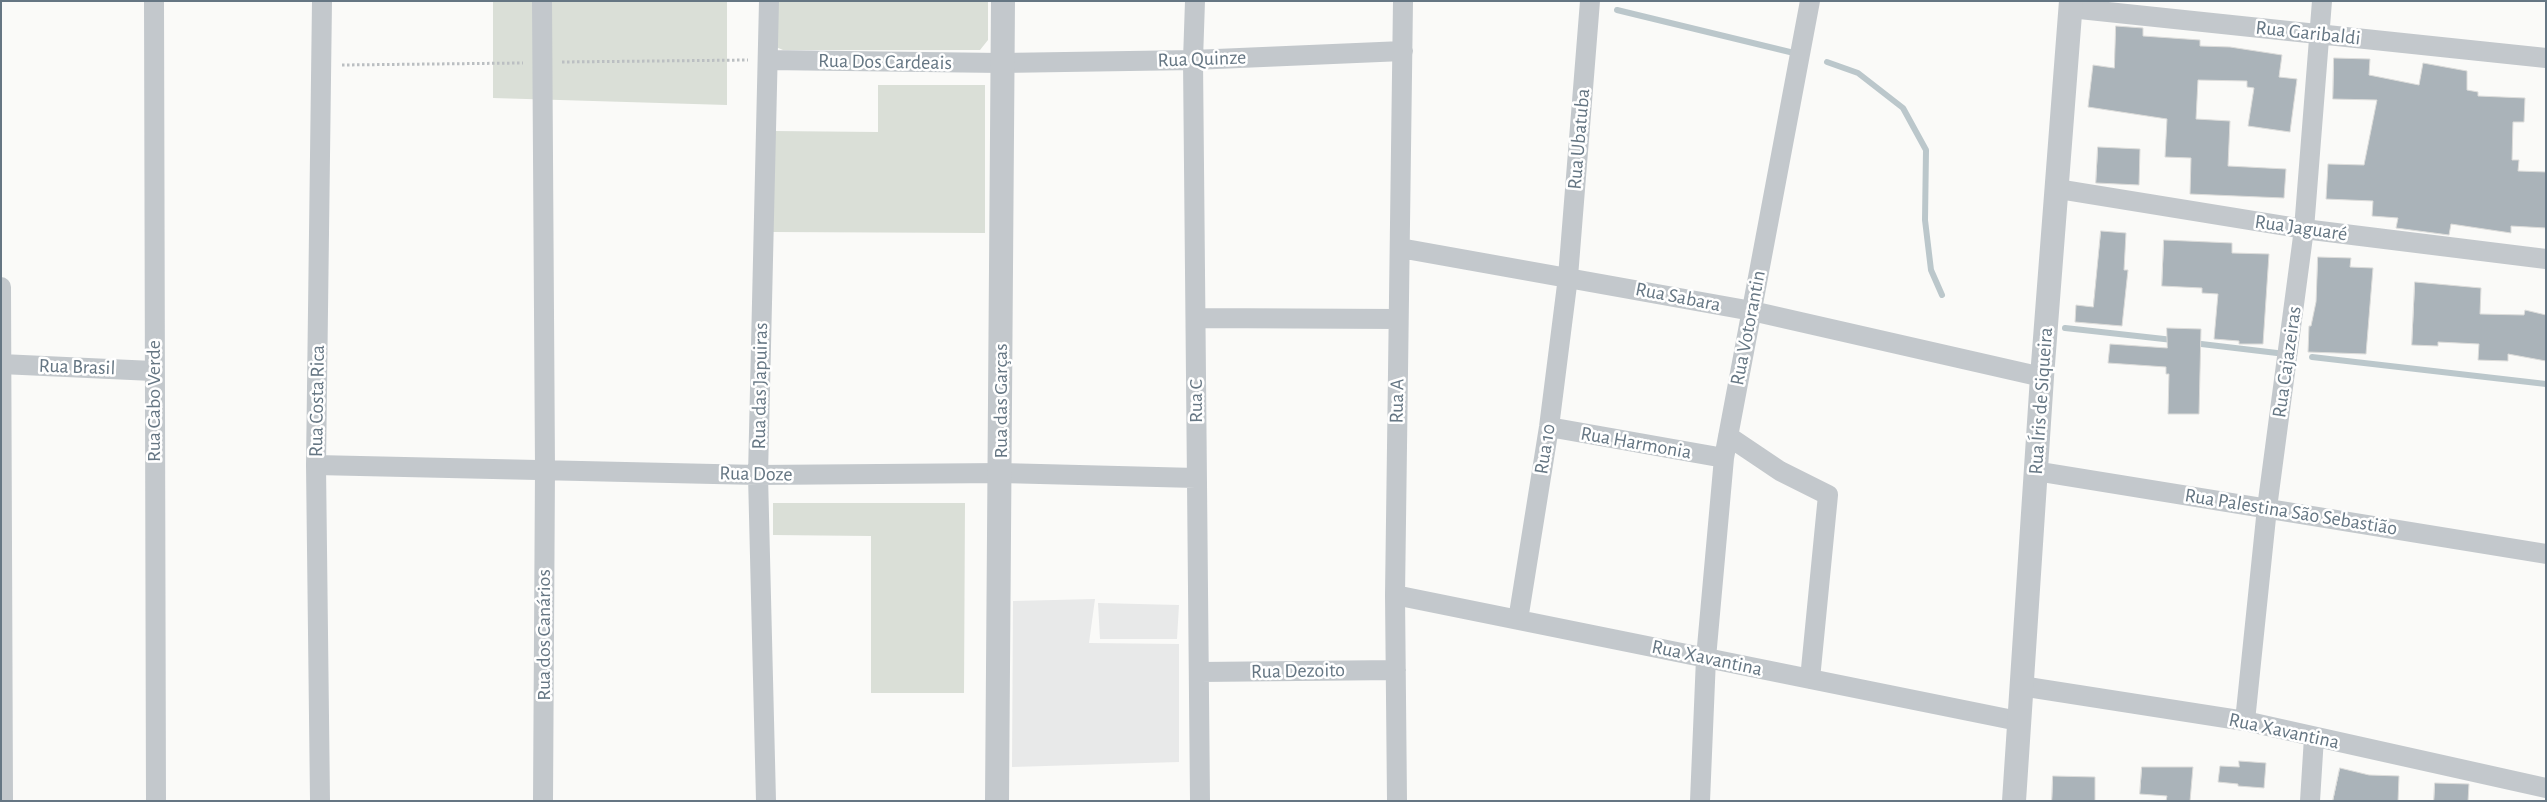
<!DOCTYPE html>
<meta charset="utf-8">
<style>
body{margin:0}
#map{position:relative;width:2547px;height:802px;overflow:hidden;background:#fafaf8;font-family:"Alegreya Sans",sans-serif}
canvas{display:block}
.frame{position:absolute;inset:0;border:2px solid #657683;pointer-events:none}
</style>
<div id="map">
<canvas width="2547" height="802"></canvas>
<div class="frame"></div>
</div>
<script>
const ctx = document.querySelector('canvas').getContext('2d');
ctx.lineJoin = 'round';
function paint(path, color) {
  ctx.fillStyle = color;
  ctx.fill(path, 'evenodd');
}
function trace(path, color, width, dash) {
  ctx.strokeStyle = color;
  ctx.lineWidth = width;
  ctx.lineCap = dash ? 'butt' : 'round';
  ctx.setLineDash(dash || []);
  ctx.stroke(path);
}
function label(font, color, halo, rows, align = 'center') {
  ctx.font = font + ' "Alegreya Sans",sans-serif';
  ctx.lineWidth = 5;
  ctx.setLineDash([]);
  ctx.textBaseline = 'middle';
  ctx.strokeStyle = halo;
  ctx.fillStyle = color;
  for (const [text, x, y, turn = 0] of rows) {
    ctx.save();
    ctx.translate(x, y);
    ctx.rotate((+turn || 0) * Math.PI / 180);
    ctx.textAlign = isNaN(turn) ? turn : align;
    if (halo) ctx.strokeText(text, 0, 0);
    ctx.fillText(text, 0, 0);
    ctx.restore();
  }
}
paint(new Path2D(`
 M1095,599L1089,643L1179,644V762L1012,767L1013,601Z
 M1098,603L1179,605L1177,639H1100Z`), '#e8e9e9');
paint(new Path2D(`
 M493,1H727V105L493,98Z
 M773,1H988V40L980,50H783L776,47Z
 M878,85H985V233L773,232L774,131L878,132Z
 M773,503H965L964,693H871V536L773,535Z`), '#dadfd7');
trace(new Path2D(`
 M1617,10L1794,53
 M1827,62L1858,73L1903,108L1926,150L1925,220L1931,270L1942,295
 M2065,328L2173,340
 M2193,343L2277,353
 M2312,357L2546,384`), '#bbc7cb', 6);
const building = new Path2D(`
 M2116,26L2143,28V36L2200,40V46L2230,47L2282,55L2279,77L2297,79L2290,132L2248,126L2254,88L2247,87V81L2198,80L2196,119L2230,121L2228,166L2286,169L2284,198L2190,194L2191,158L2165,157L2167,119L2088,107L2093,65L2114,68Z
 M2334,58L2370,59L2369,75L2419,85L2423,63L2467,71V90L2478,92V96L2525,98L2524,122H2513L2512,160H2519L2518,171L2546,172V228L2511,226V233L2451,224L2449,235L2396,228L2398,218L2372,216L2373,201L2326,199L2328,164L2364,165L2377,100L2333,99Z
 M2098,147L2140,149L2139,185L2096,183Z
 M2101,231L2126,233L2124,270H2128L2122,326L2075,322L2076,305L2093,307Z
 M2164,240L2232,243V253L2269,254L2263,344H2239V341L2214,339L2218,294L2202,293V288L2162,286Z
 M2318,257L2351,258L2350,267L2373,268L2366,354L2308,352L2309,326H2311L2316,302Z
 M2415,282L2481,288L2480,314L2524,315L2525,310L2546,315V361L2508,354V361L2478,360L2479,344L2438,342V346L2412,345Z
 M2167,328L2201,329L2199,414H2168L2169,374H2166V367L2108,363L2110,344L2167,348Z
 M2239,761L2266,763L2264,788L2238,786V784L2218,782L2220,766L2239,767Z
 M2142,767H2193L2190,801H2166L2167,796L2140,794Z
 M2340,768L2369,775L2399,776L2398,801H2333Z
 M2053,776L2095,777V801H2052Z
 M2435,783L2469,784L2468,801H2434Z`);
paint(building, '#aab3b9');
trace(building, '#dcdcda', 1);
trace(new Path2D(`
 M562,62L748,60
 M342,65L523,63`), '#bbbfc2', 3, [2.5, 2.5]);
trace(new Path2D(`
 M154,1L156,801
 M542,1L545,469L543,801
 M1195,1L1193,60L1200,801
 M2070,8L2546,58
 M768,60L1001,63L1193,60L1403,51
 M2058,189L2304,229L2546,259
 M1400,248L1752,311L2042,377
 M1,287L3,801
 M1196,318L1398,319
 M1,364L153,371
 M1549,427L1724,458
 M1728,436L1780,471L1828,495L1810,679
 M316,465L758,475L1001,473L1196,478
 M2035,471L2546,554
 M1395,595L2018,721
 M1518,620L1549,427L1568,277L1590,1
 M1200,672L1396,670
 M2021,686L2245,721L2546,788
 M2245,721L2267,508L2304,229L2322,1
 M320,801L316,465L322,1
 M766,801L758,475L769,1
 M1397,801L1395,595L1403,1
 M1700,801L1706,658L1724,458L1810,1
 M2310,801L2314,737`), '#c3c8cc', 20);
trace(new Path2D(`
 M997,801L1003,1
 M2014,801L2042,377L2071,1`), '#c3c8cc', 24);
label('20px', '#657683', '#fff', [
 ["Rua Garibaldi",2308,33,6],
 ["Rua Quinze",1202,59,-2],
 ["Rua Dos Cardeais",885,62,1],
 ["Rua Ubatuba",1579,139,-85],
 ["Rua Jaguaré",2301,228,8],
 ["Rua Sabara",1678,297,11],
 ["Rua Votorantin",1748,328,-79],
 ["Rua Cajazeiras",2287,362,-82],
 ["Rua Brasil",77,367,2],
 ["Rua das Japuiras",760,386,-89],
 ["Rua Cabo Verde",154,401,-90],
 ["Rua Costa Rica",317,401,-89],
 ["Rua das Garças",1001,401,-90],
 ["Rua C",1196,401,-90],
 ["Rua A",1397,401,-89],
 ["Rua Íris de Siqueira",2041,401,-86],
 ["Rua Harmonia",1636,443,10],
 ["Rua 10",1545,449,-81],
 ["Rua Doze",756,474,1],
 ["Rua Palestina São Sebastião",2291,512,9],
 ["Rua dos Canários",544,635,-90],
 ["Rua Xavantina",1707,658,12],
 ["Rua Dezoito",1298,671,-1],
 ["Rua Xavantina",2284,731,12]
]);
</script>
